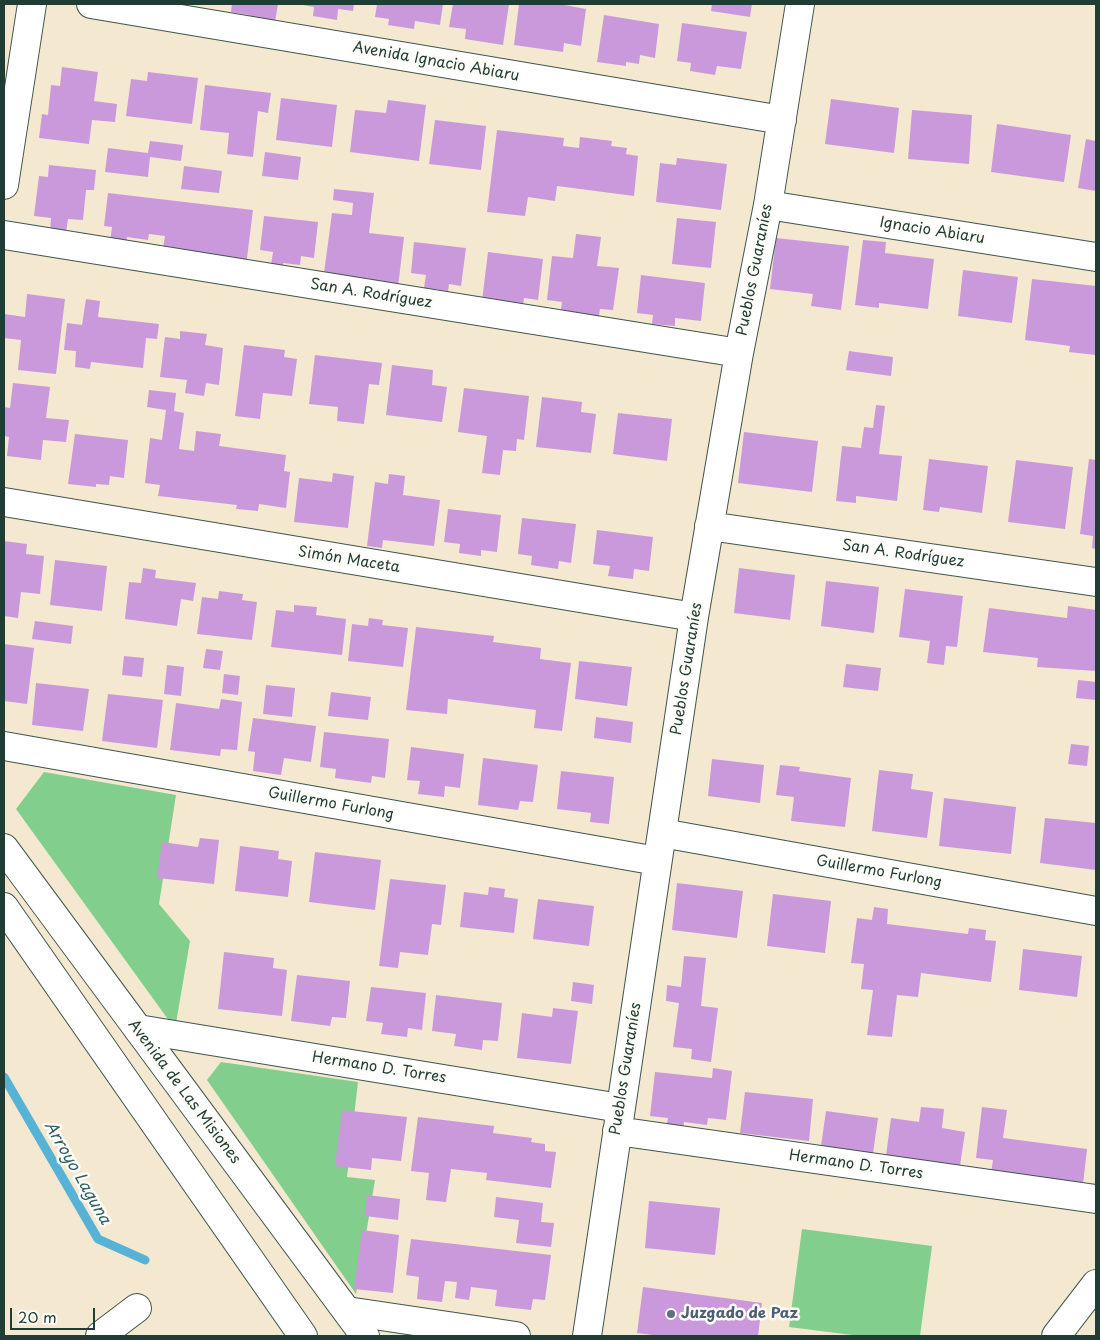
<!DOCTYPE html>
<meta charset="utf-8">
<style>
body{margin:0}
#map{position:relative;width:1100px;height:1340px;overflow:hidden;background:#f4e8d1;font-family:"Playpen Sans",sans-serif}
canvas{display:block}
.frame{position:absolute;inset:0;border:5px solid #1f3d34;pointer-events:none}
.scale{position:absolute;left:10px;top:1308px;width:85px;height:22px;box-sizing:border-box;border:2px solid #1f3d34;border-top:0;padding-left:6px;font-size:15px;line-height:18px;white-space:nowrap;color:#1f3d34;-webkit-text-stroke:4px #fdfcf7;paint-order:stroke}
</style>
<div id="map">
<canvas width="1100" height="1340"></canvas>
<div class="frame"></div>
<div class="scale">20 m</div>
</div>
<script>
const ctx = document.querySelector('canvas').getContext('2d');
ctx.lineJoin = 'round';
function paint(path, color) {
  ctx.fillStyle = color;
  ctx.fill(path, 'evenodd');
}
function trace(path, color, width, dash) {
  ctx.strokeStyle = color;
  ctx.lineWidth = width;
  ctx.lineCap = dash ? 'butt' : 'round';
  ctx.setLineDash(dash || []);
  ctx.stroke(path);
}
function label(font, color, halo, rows, align = 'center') {
  ctx.font = font + ' "Playpen Sans",sans-serif';
  ctx.lineWidth = 5;
  ctx.setLineDash([]);
  ctx.textBaseline = 'middle';
  ctx.strokeStyle = halo;
  ctx.fillStyle = color;
  for (const [text, x, y, turn = 0] of rows) {
    ctx.save();
    ctx.translate(x, y);
    ctx.rotate((+turn || 0) * Math.PI / 180);
    ctx.textAlign = isNaN(turn) ? turn : align;
    if (halo) ctx.strokeText(text, 0, 0);
    ctx.fillText(text, 0, 0);
    ctx.restore();
  }
}
paint(new Path2D(`
 M44,772L176,795L159,904L190,941L175,1029L16,809Z
 M221,1062L358,1082L347,1177L375,1180L356,1294L207,1080Z
 M802,1229L932,1246L920,1336H860L789,1327Z`), '#82cf8d');
trace(new Path2D(`
 M4,1077L98,1239L145,1260`), '#57b3d5', 9);
paint(new Path2D(`
 M232,4H278L275,22L248,19L249,15L231,12Z
 M297,4H354L353,11L338,9L337,20L313,16L314,7Z
 M377,4H443L440,25L415,21L414,29L388,25L389,19L375,17Z
 M453,4H509L503,45L465,39L466,29L449,27Z
 M519,4H560L586,9L581,46L564,43L563,52L514,45Z
 M712,4H752L750,17L711,11Z
 M604,15L659,24L655,58L640,55L639,64L626,62V66L597,62Z
 M682,23L747,32L741,69L717,66L715,75L690,71L691,63L677,61Z
 M62,67L98,72L94,101L117,104L115,122L92,120L89,144L39,138L42,114L48,115L51,85L60,86Z
 M148,72L198,78L192,124L126,116L131,79L147,81Z
 M205,85L271,93L268,113L258,111L253,157L227,154L229,133L200,130Z
 M281,98L337,105L332,147L276,140Z
 M831,99L899,108L894,153L825,144Z
 M388,100L426,105L419,161L350,152L355,110L386,113Z
 M912,110L972,115L969,164L908,159Z
 M435,120L486,126L481,170L429,164Z
 M997,124L1071,135L1064,182L991,172Z
 M497,130L564,138L563,146L579,148L580,137L612,141L611,146L627,148L626,154L638,156L634,196L557,186L555,201L528,197L525,216L487,212Z
 M1086,139L1096,141V191L1078,188Z
 M150,141L183,145L181,161L150,157L148,177L105,172L108,148L148,153Z
 M265,152L301,157L298,180L262,176Z
 M677,158L727,164L721,210L656,202L660,163L676,165Z
 M49,165L96,170L94,190H86L83,220L68,219L66,233L50,231L51,218L34,216L39,176L48,177Z
 M184,166L222,171L219,193L181,189Z
 M334,189L374,193L369,233L404,237L397,295L369,292L371,279L324,273L332,213L352,215L353,203L333,200Z
 M108,193L253,210L246,266L162,255L165,236L149,234L148,240L127,237L125,252L109,250L112,227L104,226Z
 M264,216L318,222L314,258L301,256L300,265L283,263V266L271,265L273,252L260,250Z
 M677,218L716,222L711,268L672,264Z
 M576,234L601,237L597,266L619,268L613,310L600,309L597,329L559,324L562,302L547,300L552,256L573,258Z
 M776,238L849,246L841,310L811,306L813,294L770,289Z
 M863,240L886,242L885,253L934,259L928,309L879,303V308L855,305Z
 M414,242L466,248L461,286L449,284L448,291L424,288L426,275L411,273Z
 M488,252L543,259L538,300L524,298L523,306L482,301Z
 M963,270L1018,277L1012,323L958,316Z
 M641,275L705,283L701,321L675,318V326L652,324L653,315L637,313Z
 M1032,279L1096,286V355L1069,352L1070,346L1025,340Z
 M27,294L65,299L56,374L18,370L21,340L4,338V314L25,317Z
 M86,299L100,301L98,317L159,324L157,339L146,338L143,368L91,362L90,369L75,367L76,351L64,350L67,323L82,325Z
 M180,331L207,334L205,345L223,348L219,385L206,383L204,396L185,393L187,380L160,377L165,337L180,339Z
 M244,345L285,350L284,357L297,359L292,396L263,393L260,419L235,416Z
 M849,351L893,357L891,376L846,370Z
 M315,355L382,363L379,385L369,384L364,424L337,421L338,407L309,404Z
 M392,365L433,370L432,385L447,387L442,422L386,415Z
 M13,383L50,387L46,418L69,420L66,442L43,440L41,460L7,456L9,437L4,436V407L10,408Z
 M464,388L529,396L524,440L517,439L516,451L503,450L500,475L482,473L487,436L458,432Z
 M149,390L176,393L174,411L184,413L179,449L194,451L196,431L221,434L219,446L286,455L284,471L290,472L286,508L259,504L258,511L236,509L237,505L158,496L160,485L145,483L150,438L162,440L166,410L147,407Z
 M542,397L582,402L581,412L596,414L591,453L536,447Z
 M876,405L885,406L879,454L902,456L897,501L856,496V503L836,501L842,446L861,448L864,427L873,428Z
 M618,413L672,419L667,461L613,454Z
 M744,432L818,441L812,492L738,483Z
 M75,434L128,440L124,478L110,476L109,485L96,484V487L68,484Z
 M929,459L988,466L982,513L940,507L939,512L923,510Z
 M1089,459L1096,460V549L1092,548L1093,536L1080,534Z
 M1016,460L1073,467L1065,529L1008,522Z
 M333,473L354,476L348,528L294,522L299,478L332,482Z
 M389,474L405,476L403,495L440,500L434,546L383,540L382,548L367,546L375,482L388,484Z
 M448,509L501,515L497,552L481,550V556L459,553L460,544L444,542Z
 M522,518L576,524L571,563L559,561L558,569L531,565L532,556L518,554Z
 M597,530L653,537L649,571L634,569L633,579L608,576L610,566L593,564Z
 M4,541L27,544L26,554L44,556L40,594L21,592L18,618L4,616Z
 M55,560L107,566L102,611L50,605Z
 M143,568L156,570L155,578L196,583L193,601L181,599L177,626L125,619L129,582L141,583Z
 M739,568L795,575L790,620L734,613Z
 M826,581L879,587L874,633L821,626Z
 M905,589L963,596L957,647L946,646L944,665L927,663L930,641L899,637Z
 M219,591L243,594L242,600L257,602L252,640L197,634L202,597L218,599Z
 M294,605L317,607L316,615L346,619L342,655L271,647L276,610L294,612Z
 M1068,606L1096,610V671L1037,667L1038,658L983,652L989,608L1067,618Z
 M369,618L383,620L382,625L408,628L403,667L348,661L352,624L368,626Z
 M35,621L73,626L71,644L32,639Z
 M416,627L494,636L493,642L541,648L540,659L571,663L562,731L534,728L536,710L448,699L447,714L406,710Z
 M4,644L34,648L27,704L4,701Z
 M206,649L223,651L220,670L203,668Z
 M124,656L144,658L142,677L122,675Z
 M579,661L632,667L627,706L575,699Z
 M846,664L881,668L878,691L843,687Z
 M167,665L184,667L181,696L164,694Z
 M224,674L240,676L238,695L222,693Z
 M1078,680L1096,682V700L1076,698Z
 M36,683L89,689L83,731L32,725Z
 M266,685L295,688L292,717L263,714Z
 M331,692L371,697L368,720L328,716Z
 M108,694L163,700L157,748L102,741Z
 M221,699L242,702L237,750L221,749L220,756L170,750L176,703L219,709Z
 M596,717L633,722L631,743L594,738Z
 M253,718L316,726L311,762L284,758L281,775L253,771L255,752L248,751Z
 M324,732L389,739L385,778L372,776L371,783L335,778L336,769L320,767Z
 M1071,744L1089,746L1087,766L1068,764Z
 M411,747L464,754L460,788L445,786L444,797L418,794L420,781L407,780Z
 M483,758L538,765L533,802L520,801L518,810L478,805Z
 M712,759L764,765L760,803L708,796Z
 M780,765L800,767L799,771L851,778L845,827L791,821L794,797L776,795Z
 M879,770L913,774L911,789L933,792L927,838L872,831Z
 M561,771L614,777L609,824L590,822L591,813L557,809Z
 M944,798L1016,807L1011,854L939,846Z
 M1045,818L1096,823V870L1040,863Z
 M200,838L219,840L214,884L157,878L162,842L198,847Z
 M240,846L279,851L278,859L292,861L288,897L235,891Z
 M315,852L381,860L375,910L309,902Z
 M390,879L446,885L441,925L432,924L428,955L400,952L398,968L379,966Z
 M677,883L743,891L737,938L672,930Z
 M489,887L505,889L504,897L518,899L514,933L460,927L464,892L488,895Z
 M773,894L831,901L825,953L767,946Z
 M538,899L594,906L589,946L533,939Z
 M874,907L888,909L887,924L968,934L969,928L986,930L985,940L996,941L991,982L921,973L918,997L897,995L892,1037L867,1035L873,990L861,989L864,964L851,963L857,918L872,920Z
 M1023,949L1082,956L1077,997L1019,990Z
 M224,952L274,958L273,968L287,970L282,1016L218,1009Z
 M684,956L706,958L701,1006L718,1008L711,1062L691,1059L692,1049L673,1047L679,1003L666,1001L667,985L681,987Z
 M297,975L350,981L346,1018L332,1017L330,1026L291,1021Z
 M573,982L594,985L592,1004L571,1001Z
 M371,987L426,993L422,1030L408,1028L407,1037L381,1034L383,1023L366,1021Z
 M436,995L502,1003L498,1041L483,1040L482,1050L454,1046L456,1034L432,1031Z
 M553,1008L578,1011L571,1064L517,1058L522,1013L552,1017Z
 M713,1068L732,1071L726,1120L708,1118L707,1125L684,1122L683,1131L666,1129L668,1118L650,1116L655,1072L712,1078Z
 M745,1092L813,1099L809,1141L740,1133Z
 M921,1107L944,1109L942,1128L965,1132L960,1166L886,1156L891,1118L919,1122Z
 M982,1107L1007,1110L1003,1138L1087,1149L1083,1184L991,1173L993,1160L976,1158Z
 M342,1110L407,1117L401,1161L372,1158L371,1170L335,1166Z
 M826,1111L878,1118L873,1153L821,1146Z
 M418,1117L494,1126L493,1133L532,1138L531,1142L545,1144V1151L556,1152L551,1188L486,1180L487,1173L451,1169L446,1202L426,1200L429,1173L411,1171Z
 M367,1195L400,1199L398,1220L365,1216Z
 M496,1197L543,1203L541,1222L554,1223L551,1247L516,1243L519,1220L494,1217Z
 M649,1201L720,1208L715,1255L645,1248Z
 M362,1230L399,1235L393,1293L354,1289Z
 M411,1239L551,1255L545,1300L533,1299L531,1310L495,1306L497,1290L471,1287L469,1300L455,1298L457,1282L445,1281L442,1302L417,1299L419,1277L406,1275Z
 M643,1287L762,1303L758,1336H660L637,1333Z`), '#ca99dc');
const minor = new Path2D(`
 M91,4L782,120
 M768,205L1096,257
 M4,235L739,353
 M4,502L694,617
 M709,526L1096,582
 M4,746L657,861
 M662,833L1096,911
 M138,1029L620,1108
 M617,1131L1096,1199
 M347,1311L516,1336
 M100,1336L137,1308
 M587,1336L694,617L739,353L768,205L800,4
 M1056,1336L1096,1284`);
const major = new Path2D(`
 M4,185L32,4
 M4,848L365,1336
 M4,907L303,1336`);
trace(minor, '#3f574c', 30);
trace(major, '#3f574c', 30);
trace(minor, '#fff', 28);
trace(major, '#fff', 28);
for (const [x, y, r, color] of [
 [671,1314,5,"#5c6f8a"]
]) {
  const dot = new Path2D();
  dot.arc(x, y, r, 0, 2 * Math.PI);
  ctx.fillStyle = color;
  ctx.fill(dot);
  trace(dot, '#fdfcf7', 2);
}
label('15px', '#1f3d34', '#fdfcf7', [
 ["Avenida Ignacio Abiaru",436,62,10],
 ["Ignacio Abiaru",932,231,9],
 ["Pueblos Guaraníes",755,270,-79],
 ["San A. Rodríguez",371,294,9],
 ["San A. Rodríguez",903,554,8],
 ["Simón Maceta",349,560,9],
 ["Pueblos Guaraníes",687,669,-81],
 ["Guillermo Furlong",331,804,10],
 ["Guillermo Furlong",879,872,10],
 ["Hermano D. Torres",379,1068,9],
 ["Pueblos Guaraníes",626,1069,-81],
 ["Avenida de Las Misiones",184,1092,53],
 ["Hermano D. Torres",856,1165,8]
]);
label('bold 15px', '#4e5e75', '#fdfcf7', [
 ["Juzgado de Paz",681,1314]
], 'left');
label('italic 16px', '#306064', '#fdfcf7', [
 ["Arroyo Laguna",77,1173,60]
]);
</script>
